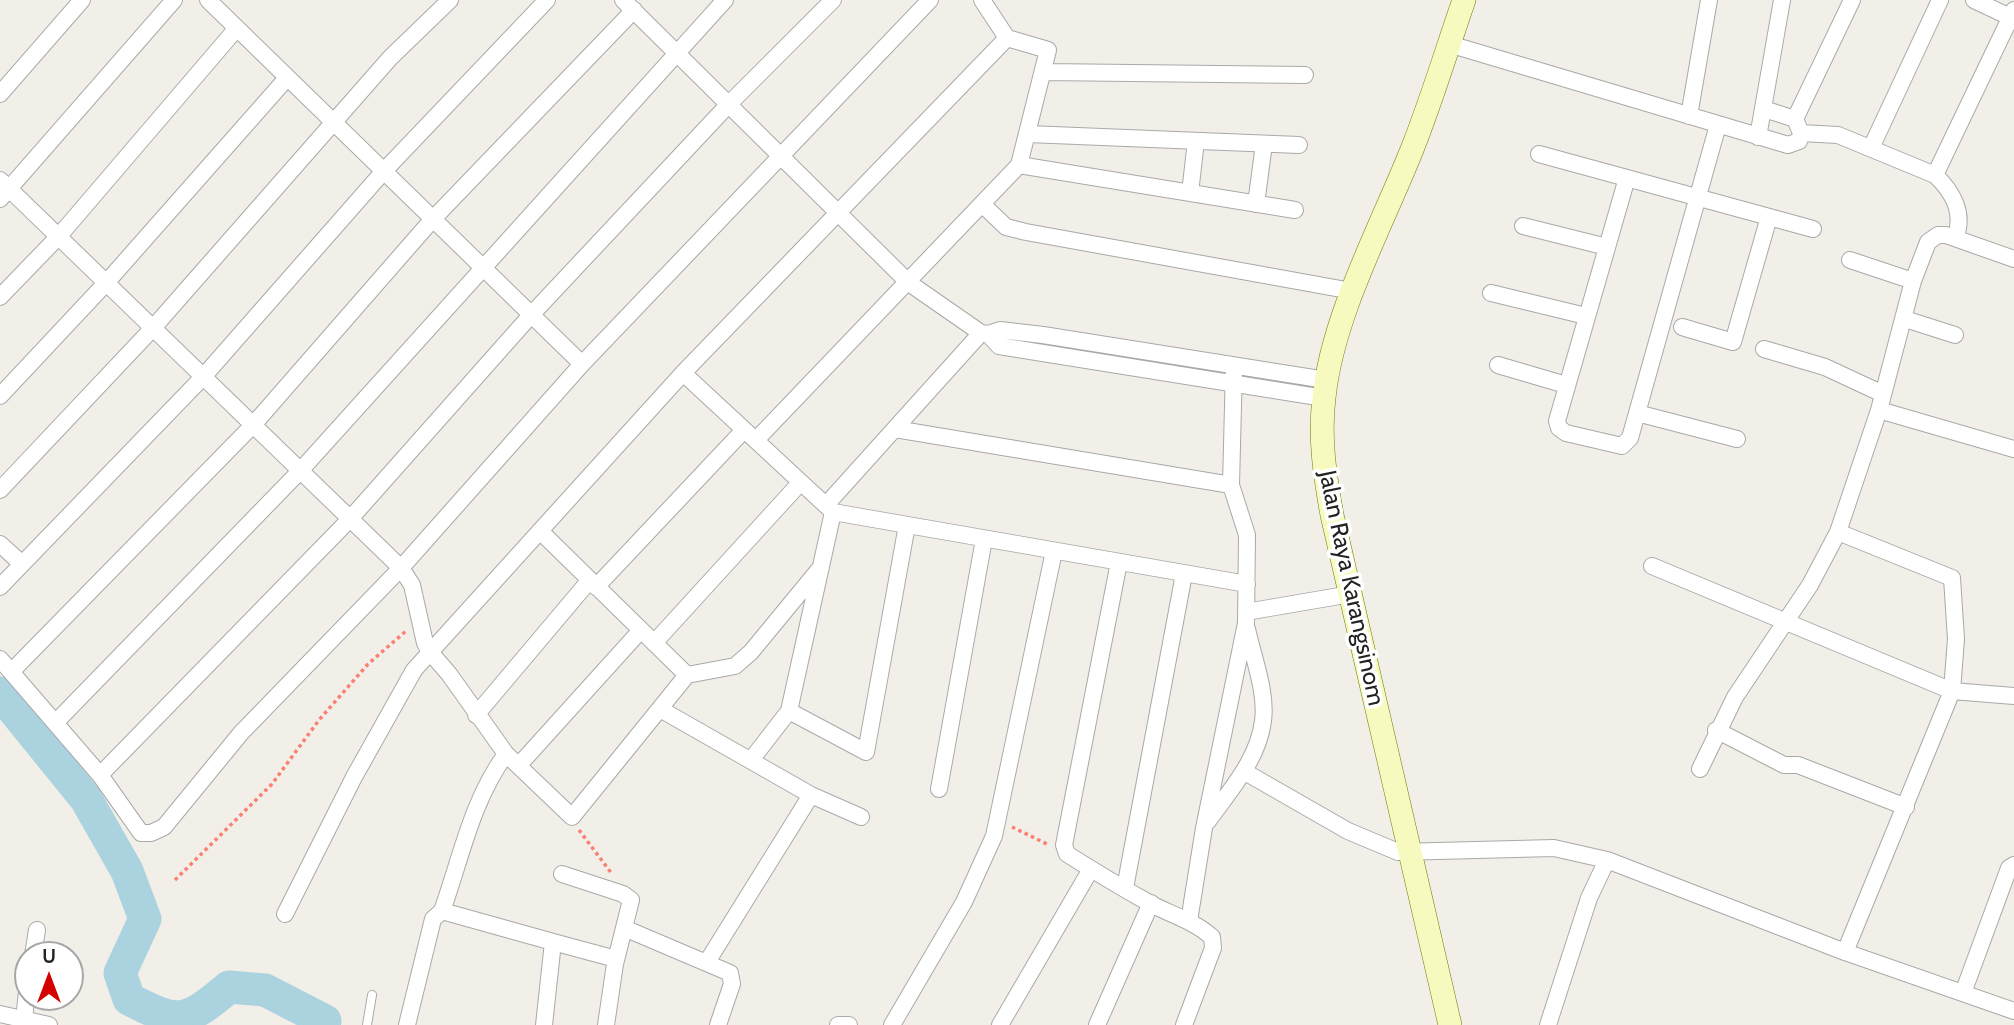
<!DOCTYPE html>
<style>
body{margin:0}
#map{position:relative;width:2014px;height:1025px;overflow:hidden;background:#f2efe9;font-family:Cabin,sans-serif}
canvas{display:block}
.north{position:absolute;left:14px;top:941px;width:70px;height:70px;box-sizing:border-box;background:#fff;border:2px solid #a7a7a7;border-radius:50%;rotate:0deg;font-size:19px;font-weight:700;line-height:28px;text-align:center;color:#222}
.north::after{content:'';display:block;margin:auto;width:24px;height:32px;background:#d40000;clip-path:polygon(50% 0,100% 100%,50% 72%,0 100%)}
</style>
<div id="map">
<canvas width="2014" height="1025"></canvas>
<div class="north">U</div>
</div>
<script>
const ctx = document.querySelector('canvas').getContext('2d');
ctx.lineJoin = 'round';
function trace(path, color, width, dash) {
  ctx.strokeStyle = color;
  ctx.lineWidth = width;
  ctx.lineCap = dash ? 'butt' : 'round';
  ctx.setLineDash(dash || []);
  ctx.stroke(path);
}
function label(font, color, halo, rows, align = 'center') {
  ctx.font = font + ' Cabin,sans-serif';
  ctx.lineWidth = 7;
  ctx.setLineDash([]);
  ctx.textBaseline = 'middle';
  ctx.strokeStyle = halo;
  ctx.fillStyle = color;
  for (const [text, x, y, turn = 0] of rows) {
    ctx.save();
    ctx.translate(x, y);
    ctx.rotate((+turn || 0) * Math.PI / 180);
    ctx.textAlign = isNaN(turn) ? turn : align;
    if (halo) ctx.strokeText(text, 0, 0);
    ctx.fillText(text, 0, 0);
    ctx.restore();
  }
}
trace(new Path2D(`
 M0,693L86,799L127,871L145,919L120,973L129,999C179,1025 185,1024 229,987L265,990L325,1021L324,1025`), '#aad3df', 33);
const lane = new Path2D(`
 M367,1025L372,995`);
const street = new Path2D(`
 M208,0L582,364
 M623,0L909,283L981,333L988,334L999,346L1324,398
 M1974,0L2010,17
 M1449,44L1788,145L1799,141L1801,133L1795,119L1852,0
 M1044,72L1305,75
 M0,94L82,0
 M1764,109L1795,119
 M1689,116L1709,0
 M1801,133L1838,135L1935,175L2014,10
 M1028,134L1299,145
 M1758,137L1782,0
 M1871,148L1940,0
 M1539,154L1813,229
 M1019,165L1295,210
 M1935,175C1953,192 1965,214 1955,238
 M1627,178L1557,421L1559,428L1566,433L1622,446L1630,438L1718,125
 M0,180L401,568L412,585L425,643L430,652L449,674L506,754L572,817L687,675
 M1190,193L1196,141
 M0,199L174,0
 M982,204L1006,227L1026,232L1352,291
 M1256,204L1264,144
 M1523,226L1607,247
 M1850,260L1913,281
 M1491,293L1586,316
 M0,297L59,236L237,28
 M1905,319L1955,335
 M1682,327L1733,342L1769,217
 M988,334L1000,330L1043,335L1326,380
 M1764,349L1825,367L1883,394
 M1498,365L1566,385
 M683,373L833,512L1247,584
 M0,396L106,283L287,78
 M1879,410L2014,449
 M1637,413L1737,439
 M895,429L1231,485
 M756,440L1019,165L1048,50L1007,38L982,0
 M0,490L153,328L390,58L450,0
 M826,505L981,333
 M540,531L687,675L735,666L751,652L821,567
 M0,544L22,564
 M1119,562L1064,845L1067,854C1094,871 1122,888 1151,904C1172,915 1194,921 1212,937L1213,948L1184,1025
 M1652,566L1952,691L1956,639L1952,578L1838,532
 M0,587L203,377L383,172L547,0
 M596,587L744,430
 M1246,612L1351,594
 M654,643L800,483
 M0,659L100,775L141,833H151L164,827L241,733L401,568L582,364L930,0
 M12,671L253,425L432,220L634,10
 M660,709L811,795L861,817
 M789,711L866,752L907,525
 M476,715L589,581
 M56,722L300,471L725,0
 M1716,730L1784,765H1798L1906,807
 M751,760L789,711L833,512
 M519,765L641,630
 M1700,769L1735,697L1810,585L1838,532L1879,410L1913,281L1928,242L1938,235H1946L2014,259
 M1245,772L1348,831L1398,852L1554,848L1607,860
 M100,775L350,519L531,315L729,104L833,0
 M939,789L984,539
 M1208,821C1230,790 1258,760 1263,721C1267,692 1253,657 1247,629
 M562,874L623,894L631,900L615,964L606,1025
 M1125,888L1184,574
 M442,911L553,942L544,1025
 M285,914L354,777L414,670L683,373L1007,38
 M1189,921L1204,828L1246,623L1247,535L1231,485L1234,366
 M624,928L730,973L732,984L718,1025
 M553,942L616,959
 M1845,952L1952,691L2014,696
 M33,955L37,930
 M707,962L811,795
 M1963,993L2009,868L2014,865
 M0,1014L49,1025
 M24,1019L28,983
 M407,1025L433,919L442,911C461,858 472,800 506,754
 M838,1025H849
 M892,1025L964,902L994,836L1054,551
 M1000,1025L1091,869
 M1097,1025L1151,903
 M1548,1025L1589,898L1607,860L1845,952L2014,1011`);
const secondary = new Path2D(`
 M1450,1025L1332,515C1325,476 1319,438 1324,398C1332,316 1383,223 1413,147C1432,99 1447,49 1464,0`);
trace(lane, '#a9a9a9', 10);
trace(street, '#a9a9a9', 18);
trace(secondary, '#707d05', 24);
trace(new Path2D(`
 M1012,827L1049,845
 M579,830L612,874
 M175,880L272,784L319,720L368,664L406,631`), '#fa8072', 3.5, [3.5, 3.5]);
trace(lane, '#fff', 8);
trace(street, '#fff', 16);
trace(secondary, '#f7fabf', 23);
label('24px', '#222', '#fff', [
 ["Jalan Raya Karangsinom",1351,588,78]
]);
</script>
